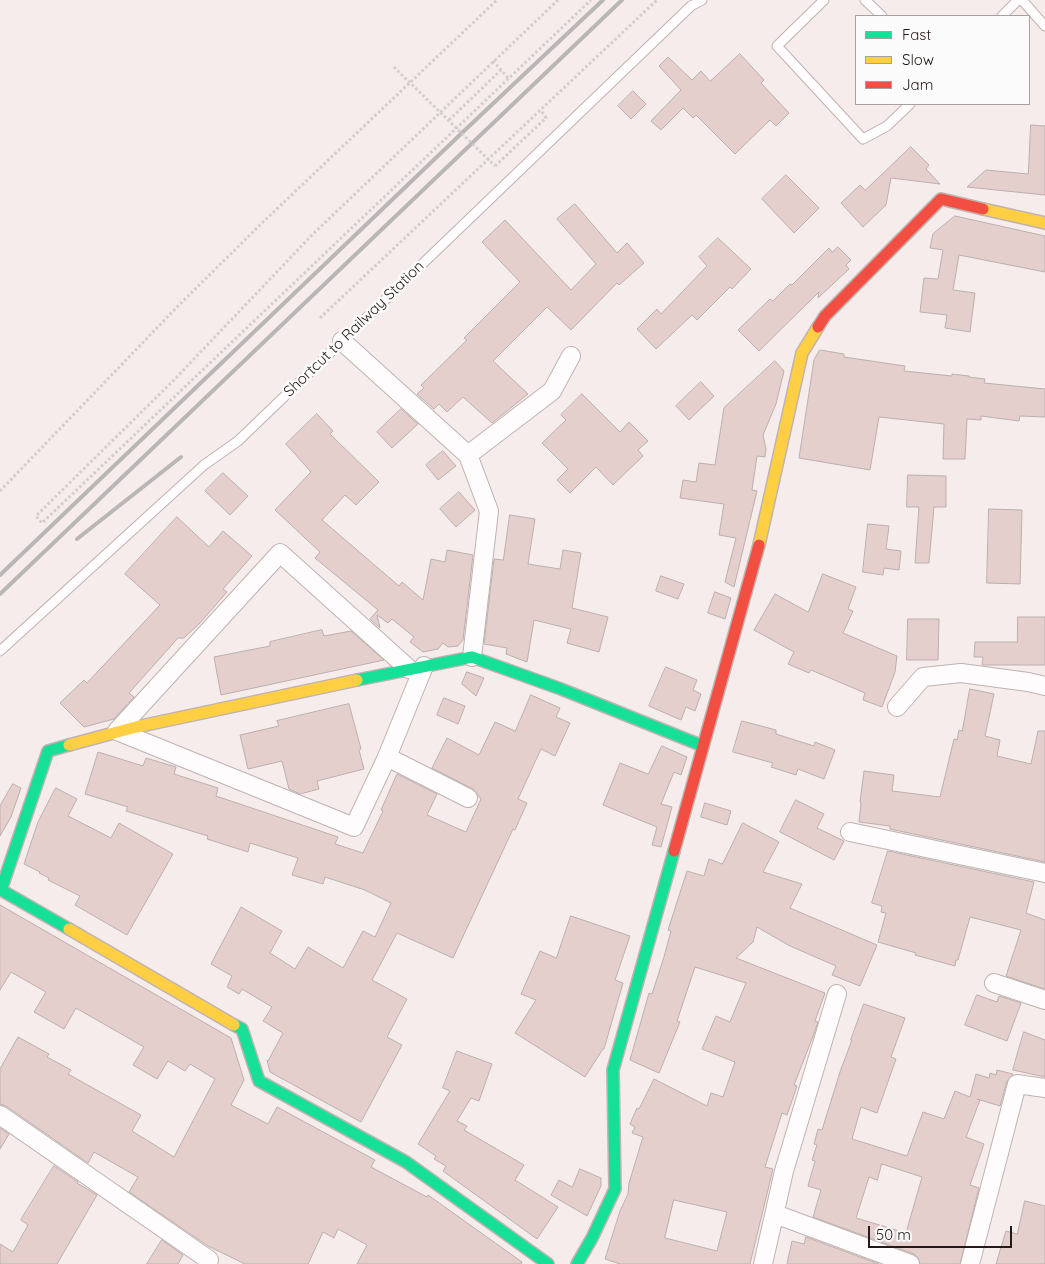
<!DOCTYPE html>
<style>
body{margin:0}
#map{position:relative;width:1045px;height:1264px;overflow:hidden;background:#f6eceb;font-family:Quicksand,sans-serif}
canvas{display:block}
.legend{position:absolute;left:855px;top:15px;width:175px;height:90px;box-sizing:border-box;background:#fbfbfb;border:1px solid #a6a09f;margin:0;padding:6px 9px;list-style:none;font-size:15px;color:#261816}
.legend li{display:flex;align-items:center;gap:10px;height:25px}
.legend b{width:25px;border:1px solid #a6a09f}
.scale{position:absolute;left:868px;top:1226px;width:144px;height:22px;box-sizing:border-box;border:2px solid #261816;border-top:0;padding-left:6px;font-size:15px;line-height:18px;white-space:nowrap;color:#261816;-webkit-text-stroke:4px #fbfbfb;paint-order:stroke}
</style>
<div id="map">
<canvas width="1045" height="1264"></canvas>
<ul class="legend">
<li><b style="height:6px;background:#16e098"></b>Fast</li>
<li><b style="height:6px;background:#ffcf43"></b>Slow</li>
<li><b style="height:6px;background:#f24e42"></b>Jam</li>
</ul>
<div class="scale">50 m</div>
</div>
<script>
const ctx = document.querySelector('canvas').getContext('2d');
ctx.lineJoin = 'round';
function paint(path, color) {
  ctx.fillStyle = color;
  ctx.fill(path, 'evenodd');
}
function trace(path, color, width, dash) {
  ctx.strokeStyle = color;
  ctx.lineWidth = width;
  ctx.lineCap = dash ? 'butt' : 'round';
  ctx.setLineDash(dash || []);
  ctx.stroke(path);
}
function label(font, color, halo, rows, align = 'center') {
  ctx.font = font + ' Quicksand,sans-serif';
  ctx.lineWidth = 5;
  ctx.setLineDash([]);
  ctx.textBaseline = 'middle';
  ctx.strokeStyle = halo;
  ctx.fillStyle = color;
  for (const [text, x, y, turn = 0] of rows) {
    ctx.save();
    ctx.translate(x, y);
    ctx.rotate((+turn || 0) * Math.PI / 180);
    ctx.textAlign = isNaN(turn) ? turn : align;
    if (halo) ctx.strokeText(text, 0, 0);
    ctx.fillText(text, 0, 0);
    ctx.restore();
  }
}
const building = new Path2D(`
 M740,54L764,80L761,83L789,113L776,126L770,120L735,154L696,115L693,118L683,108L661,130L651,121L681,90L659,66L668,57L692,80L701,71L710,81Z
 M633,91L646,104L631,119L618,106Z
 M1031,125L1045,126V195L967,187L986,170L1028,174Z
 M911,147L929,165L926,169L940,184L891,178L886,205L863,227L841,203L860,185L865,190Z
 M786,175L819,208L794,233L762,199Z
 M575,204L617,253L627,243L644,263L619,285L617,283L571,330L547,307L493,361L528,394L492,423L463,397L447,412L439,404L434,409L417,394L424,388L421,385L467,340L464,338L520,282L482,242L505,220L571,290L596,264L557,219Z
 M955,216L1045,236V272L959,255L953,290L975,293L970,332L945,328L947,315L920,312L924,278L938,279L943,250L930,248L933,234Z
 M718,238L751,269L732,289L730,287L697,320L692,315L656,349L637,329L657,309L661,314L707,266L699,257Z
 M838,247L851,260L846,265L849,269L818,298L819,292L759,351L738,330L770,299L773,301L790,284L792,285L829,248L832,252Z
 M820,350L844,354V357L905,366L904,371L952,376V374L969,376V377L985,379L984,383L1045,389V417L1020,416L1019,421L981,416V420L967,419L965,459H943L944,424L879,417L870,470L799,458L814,360Z
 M775,361L784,371L776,404L763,435L766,449L765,457L757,456L752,490L757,491L734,587L725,582L736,538L719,535L724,504L680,498L683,480L696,482L699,463L715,465L724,408Z
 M701,382L714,396L689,420L676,406Z
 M582,394L620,432L629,422L648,441L638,450L643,456L613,485L596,467L570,493L557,480L568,469L542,443L566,420L561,415Z
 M401,409L418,424L392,448L377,432Z
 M317,414L333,431L330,434L379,482L356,505L345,495L322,520L399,586L402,582L423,600L431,559L445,562L447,550L473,555L463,640L458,646L448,647L443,643L438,649L423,652L410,642L414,637L392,619L388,623L377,615L380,628L370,619L378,610L315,558L320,552L275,510L311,472L286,444Z
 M443,451L456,466L438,480L426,465Z
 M223,473L248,496L230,515L205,491Z
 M908,475L946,476V507H934L929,563H915L919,507H907Z
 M459,492L475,510L456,527L440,509Z
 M989,509L1022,510L1020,584L987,583Z
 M510,515L535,519L528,564L560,569L563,550L581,553L572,608L608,617L599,652L567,643L571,629L534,620L527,662L506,654L507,648L484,644L494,559L503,560Z
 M177,517L209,547L223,531L252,556L223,589L227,592L200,623L184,638H178L129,693L134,697L114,719L84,727L60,703L84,680L87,683L160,605L125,574Z
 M868,524L889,526L886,549L901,551L899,570L884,568L883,575L863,572Z
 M823,574L856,587L848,609L853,611L843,633L897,656L895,672L882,707L863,700L865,693L811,670L809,673L788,664L794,652L754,630L775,594L808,612Z
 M661,576L684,584L678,599L656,591Z
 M715,592L731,598L725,619L708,613Z
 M1018,617H1045V665H982L983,657H974L975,642H1017Z
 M908,619H939L938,660H907Z
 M322,630L324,636L351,631L384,660L221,695L214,657L270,646V642Z
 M666,667L697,680L693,690L701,694L695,711L686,707L681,720L649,706Z
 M467,672L484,678L476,696L462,684Z
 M970,689L994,694L985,736L1000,740L997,756L1031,764L1038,731H1045V862L890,829V826L859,822L861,803L860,802L864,771L894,775L892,791L940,797L954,739L957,740L959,730L962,731Z
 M531,695L560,708L556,717L570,723L555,756L541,749L518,799L527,803L515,830L513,829L453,958L397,933L372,980L407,999L387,1037L402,1045L361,1122L270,1072L267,1060L268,1061L283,1033L263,1021L272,1007L242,989L239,994L227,987L232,976L211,964L241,907L282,931L270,953L295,969L308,947L343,968L363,931L375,937L391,903L365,890L325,877L323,884L292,875L298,858L250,843L248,852L207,839L208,836L126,811L128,807L85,794L98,752L143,766L146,758L176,767L174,774L218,788L216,796L338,837L335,844L363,853L383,811L381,810L397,774L437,794L427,815L466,832L481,799L473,789L432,768L447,738L479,755L495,722L515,731Z
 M444,698L465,706L458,724L437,715Z
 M349,704L361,749L359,750L364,769L317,781L319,789L300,794L289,789L282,761L248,769L240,735L279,726L277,721Z
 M742,721L776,730V734L814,746L815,742L835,750L824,779L798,769L796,775L771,767L773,763L733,752Z
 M662,746L687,757L681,775L674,772L661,804L672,807L661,847L652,845L657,827L603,805L620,763L648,774Z
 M13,784L21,788L11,817L0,836V806Z
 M56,788L77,799L68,816L111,838L119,823L173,854L127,935L75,905L80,896L48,880L49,878L39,873L40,872L24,864L38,822Z
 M796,800L824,814L817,828L844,841L834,860L780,832Z
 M705,803L731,811L727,825L701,817Z
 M743,823L779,842L763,872L802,884L790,908L877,945L860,986L832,975L836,966L790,946L757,927L753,942L736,958L825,993L815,1021L818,1022L812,1039L794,1085L797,1086L787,1115L782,1113L765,1167L773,1169L750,1264H620L605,1259L620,1211L628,1194L629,1183L643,1137L632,1133L635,1127L630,1124L637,1108L639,1109L654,1079L707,1106L711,1093L723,1097L735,1062L702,1049L716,1016L730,1022L746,983L695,967L677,1021L680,1022L659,1073L630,1060L649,993L652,994L664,957L671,931L668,930L687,871L704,876L709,859L722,864ZM674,1200L727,1212L717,1251L665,1238Z
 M888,851L1034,882L1026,913L1045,920V989L1006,976L1021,930L970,917L958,960H956L955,966L915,955L916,953L878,942L886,913L881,912L882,906L872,903Z
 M0,905L231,1038L244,1080L231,1105L268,1124L277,1107L375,1160L371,1167L427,1197L428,1195L522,1262L521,1264H357L367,1245L338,1229L334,1238L323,1232L308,1264H245L208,1246L129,1192L138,1177L94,1152L88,1163L6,1106L0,1104V1069L18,1037L49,1054L47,1057L71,1070L68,1074L141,1115L132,1131L174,1157L215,1079L190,1064L185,1071L168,1061L157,1079L133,1065L144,1047L76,1008L64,1029L34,1012L46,992L11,972L0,990Z
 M571,916L630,936L615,980L623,983L604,1049H603L585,1077L515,1033L536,1000L521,994L540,951L556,958Z
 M977,995L997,1002L999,996L1021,1003L1007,1041L965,1025Z
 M864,1004L905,1018L891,1057L896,1059L877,1113L861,1107L852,1139L907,1156L923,1112L944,1119L955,1091L970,1097L976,1074L989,1078L990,1073L996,1075L997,1070L1013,1074L1007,1081L1000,1106L977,1099L980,1100L966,1137L984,1144L970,1185L979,1188L960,1264H920L918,1258L914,1254L813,1217L821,1190L808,1186L815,1161L812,1160L817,1145L814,1144L818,1129L822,1130L841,1069L852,1040H851ZM882,1164L922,1177L906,1233L856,1218L869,1177L877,1180Z
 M1024,1032L1045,1040V1077L1013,1070Z
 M457,1051L492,1064L479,1101L471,1098L457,1121L467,1126L464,1130L524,1165L515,1180L558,1207L537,1239L443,1171L446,1166L434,1159L436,1156L418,1144L450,1091L443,1088Z
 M0,1128L9,1134L0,1149Z
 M54,1166L78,1182L77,1183L97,1195L57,1264H0V1244L13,1252L28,1225L21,1220Z
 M580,1169L601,1178V1186L587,1216L551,1195L559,1180L572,1187Z
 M1025,1201L1045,1206V1264H996L1006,1231L1017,1234Z
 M806,1237L879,1264H787L792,1241L804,1244Z
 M162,1240L183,1255L178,1264H147Z`);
paint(building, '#e4cfcd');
trace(building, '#bbafae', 1);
const lane = new Path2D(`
 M824,0L777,46L863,139L887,126L910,104
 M865,0L882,16
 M1022,0L1045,26
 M1002,16L1018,0
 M0,651L204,465L238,441L691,6L702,0`);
const street = new Path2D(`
 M342,341L468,455L489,511L472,657
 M468,455L552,391L571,356
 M409,669L280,553L117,731L354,827L387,757L424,666
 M897,707L923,677L961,673L1028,682L1045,686
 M387,757L468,798
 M850,832L1045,873
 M994,983L1045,1000
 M0,1115L209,1260L207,1264
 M775,1214L910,1264
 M763,1264L784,1171L837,994
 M970,1264L1017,1084L1045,1088`);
const fast = new Path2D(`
 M357,680L472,657L561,689L703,746
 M69,745L48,751L1,890L69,929
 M234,1025L242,1029L259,1081L406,1162L548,1264
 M577,1264L592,1238L615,1189L613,1070L674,851`);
const slow = new Path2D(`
 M983,209L1045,223
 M759,545L802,353L818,327
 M69,745L136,727L357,680
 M69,929L234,1025`);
const jam = new Path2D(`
 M818,327L825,316L941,199L983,209
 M674,851L759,545`);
trace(lane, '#bfb3b2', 11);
trace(street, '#bfb3b2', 20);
trace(fast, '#bfb3b2', 14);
trace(slow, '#bfb3b2', 14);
trace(jam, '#bfb3b2', 14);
trace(new Path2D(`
 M558,0L312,235L174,380L36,516L42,523L591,0
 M493,61L509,79
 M449,120L501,70
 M495,166L546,118L541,110
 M320,318L657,0
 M0,491L178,306L262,223L497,0`), '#d1cdcc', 3, [2.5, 2.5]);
trace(lane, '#fefcfc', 9);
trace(street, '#fefcfc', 18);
trace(fast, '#16e098', 11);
trace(slow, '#ffcf43', 11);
trace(jam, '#f24e42', 11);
trace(new Path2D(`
 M77,539L181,457
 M0,575L465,130L603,0
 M0,594L622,0`), '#bab6b5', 4);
trace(new Path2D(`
 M394,67L495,166`), '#d1cdcc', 3, [2.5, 2.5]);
label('15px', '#261816', '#fbfbfb', [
 ["Shortcut to Railway Station",354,329,-44]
]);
</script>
